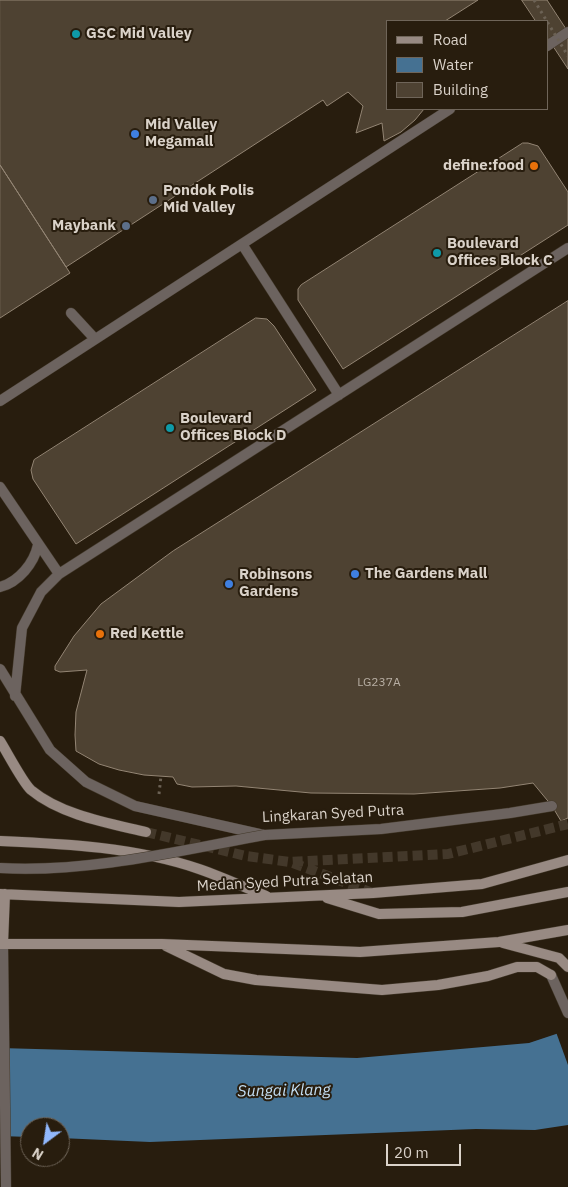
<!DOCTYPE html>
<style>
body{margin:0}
#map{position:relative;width:568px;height:1187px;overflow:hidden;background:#281d0e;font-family:"IBM Plex Sans",sans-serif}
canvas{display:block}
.legend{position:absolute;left:386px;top:20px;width:162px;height:90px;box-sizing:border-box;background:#281d0e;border:1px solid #6f6559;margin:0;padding:6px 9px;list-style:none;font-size:15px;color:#dad2c9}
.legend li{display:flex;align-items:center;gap:10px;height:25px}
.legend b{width:25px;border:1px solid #6f6559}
.north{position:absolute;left:20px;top:1117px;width:50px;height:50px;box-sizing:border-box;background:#281d0e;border:1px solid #6f6559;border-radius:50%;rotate:211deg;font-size:14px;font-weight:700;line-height:20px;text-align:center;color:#dad2c9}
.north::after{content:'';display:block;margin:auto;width:18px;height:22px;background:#91b8fd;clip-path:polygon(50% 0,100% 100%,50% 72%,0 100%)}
.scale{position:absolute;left:386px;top:1144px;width:75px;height:22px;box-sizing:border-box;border:2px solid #dad2c9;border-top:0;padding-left:6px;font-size:15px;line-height:18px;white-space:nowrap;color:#dad2c9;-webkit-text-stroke:4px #281d0e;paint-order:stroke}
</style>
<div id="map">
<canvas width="568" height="1187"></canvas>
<ul class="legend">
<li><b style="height:6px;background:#988a83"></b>Road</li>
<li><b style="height:14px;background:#457192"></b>Water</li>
<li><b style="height:14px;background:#4e4232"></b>Building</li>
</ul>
<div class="north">N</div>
<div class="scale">20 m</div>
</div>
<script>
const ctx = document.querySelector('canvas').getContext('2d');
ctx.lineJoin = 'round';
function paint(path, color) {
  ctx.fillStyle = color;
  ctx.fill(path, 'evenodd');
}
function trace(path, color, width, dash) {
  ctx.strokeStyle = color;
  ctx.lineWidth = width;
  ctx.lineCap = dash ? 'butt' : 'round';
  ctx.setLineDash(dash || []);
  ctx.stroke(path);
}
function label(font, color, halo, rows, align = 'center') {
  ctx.font = font + ' "IBM Plex Sans",sans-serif';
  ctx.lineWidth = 4;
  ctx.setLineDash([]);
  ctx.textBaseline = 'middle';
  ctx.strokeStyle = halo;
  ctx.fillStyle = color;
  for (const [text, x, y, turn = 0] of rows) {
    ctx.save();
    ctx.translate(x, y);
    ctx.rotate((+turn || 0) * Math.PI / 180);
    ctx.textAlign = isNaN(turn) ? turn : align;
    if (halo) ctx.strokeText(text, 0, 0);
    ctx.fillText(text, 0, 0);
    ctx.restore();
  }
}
paint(new Path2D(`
 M568,1030V1125L535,1130L476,1129L150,1142L60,1138V1127H30V1137L0,1136V1048L357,1058L529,1043Z`), '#457192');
paint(new Path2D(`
 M568,1028V1065L556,1032Z`), '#281d0e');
const building = new Path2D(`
 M0,0H478L445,21H387V109H424L415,120L401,132L384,141L382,123L356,133L363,106L348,92L327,106L323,100L66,267L0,165Z
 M522,0H547L568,32V69L547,37V21H536Z
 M523,143H528L538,146L568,192V225L343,369L298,300V289L301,285Z
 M0,165L70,273L0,318Z
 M568,301V818L561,821L552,806L533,783L500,788L414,794L311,793L236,786L192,787L177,784L173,777L144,775L119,770L99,764L76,751L75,735L76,712L87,670L60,672L55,670V666L74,636L101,604L173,551Z
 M256,318L267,319L274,326L316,390L76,544L33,479L31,470L34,460Z`);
paint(building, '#4e4232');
trace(building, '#938574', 1);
trace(new Path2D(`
 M146,832L246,856L290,862L448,854L568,824
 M293,863L373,893`), '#43382a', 10, [10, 5]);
const lane = new Path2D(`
 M547,46L568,32
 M242,244L339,395
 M71,313L95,339
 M0,401L450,109
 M0,487L59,574
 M0,587C19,582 34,563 38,545
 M0,669L50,750L86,782L135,806L264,835L381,829L510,813L552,806
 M15,696L22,628L41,592L59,574L568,248`);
const street = new Path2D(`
 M3,944L6,1187
 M551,975L568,1013`);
const secondary = new Path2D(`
 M0,741C7,752 23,783 31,790C61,815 108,823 146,832
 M0,841C67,844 135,847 199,869C222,877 244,887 266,896
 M0,894L179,902L373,893L482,884L568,860
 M327,898L379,914L462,912L568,892
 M503,943L559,958L568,967
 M0,944H162L360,952L499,942L568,930
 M3,944L5,894
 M166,946L224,974L256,980L382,990L438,985L488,976L517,967H537L551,975`);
trace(lane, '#443a2c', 11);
trace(street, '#443a2c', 11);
trace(secondary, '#443a2c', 11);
trace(new Path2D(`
 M159,794L161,776`), '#6c6255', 3, [2.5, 4]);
trace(lane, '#6c635f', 10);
trace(street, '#6c635f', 10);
trace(secondary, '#988a83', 10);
const laneBridge = new Path2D(`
 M0,868C87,873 178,851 264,835`);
trace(laneBridge, '#443a2c', 11, []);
trace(new Path2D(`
 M534,0L568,56`), '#6c6255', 3, [2.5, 4]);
trace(laneBridge, '#6c635f', 10);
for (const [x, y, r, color] of [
 [76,34,5,"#0f9aa8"],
 [135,134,5,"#3f7fe0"],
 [534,166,5,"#e8710a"],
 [153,200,5,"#5c6f8a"],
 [126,226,5,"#5c6f8a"],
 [437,253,5,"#0f9aa8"],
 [170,428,5,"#0f9aa8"],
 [355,574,5,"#3f7fe0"],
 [229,584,5,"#3f7fe0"],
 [100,634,5,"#e8710a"]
]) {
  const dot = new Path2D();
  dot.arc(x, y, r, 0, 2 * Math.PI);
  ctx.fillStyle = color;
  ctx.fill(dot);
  trace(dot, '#281d0e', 2);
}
label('12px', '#b7aea3', null, [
 ["LG237A",379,683]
]);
label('bold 15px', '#dad2c9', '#281d0e', [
 ["GSC Mid Valley",86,34],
 ["Mid Valley",145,125],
 ["Megamall",145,142],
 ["define:food",524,166,"right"],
 ["Pondok Polis",163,191],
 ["Mid Valley",163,208],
 ["Maybank",116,226,"right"],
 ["Boulevard",447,244],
 ["Offices Block C",447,261],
 ["Boulevard",180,419],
 ["Offices Block D",180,436],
 ["The Gardens Mall",365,574],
 ["Robinsons",239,575],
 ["Gardens",239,592],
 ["Red Kettle",110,634]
], 'left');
label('15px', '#dad2c9', '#281d0e', [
 ["Lingkaran Syed Putra",333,814,-3],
 ["Medan Syed Putra Selatan",285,882,-3]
]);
label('italic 16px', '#c4dff4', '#281d0e', [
 ["Sungai Klang",284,1091,-1]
]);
</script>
